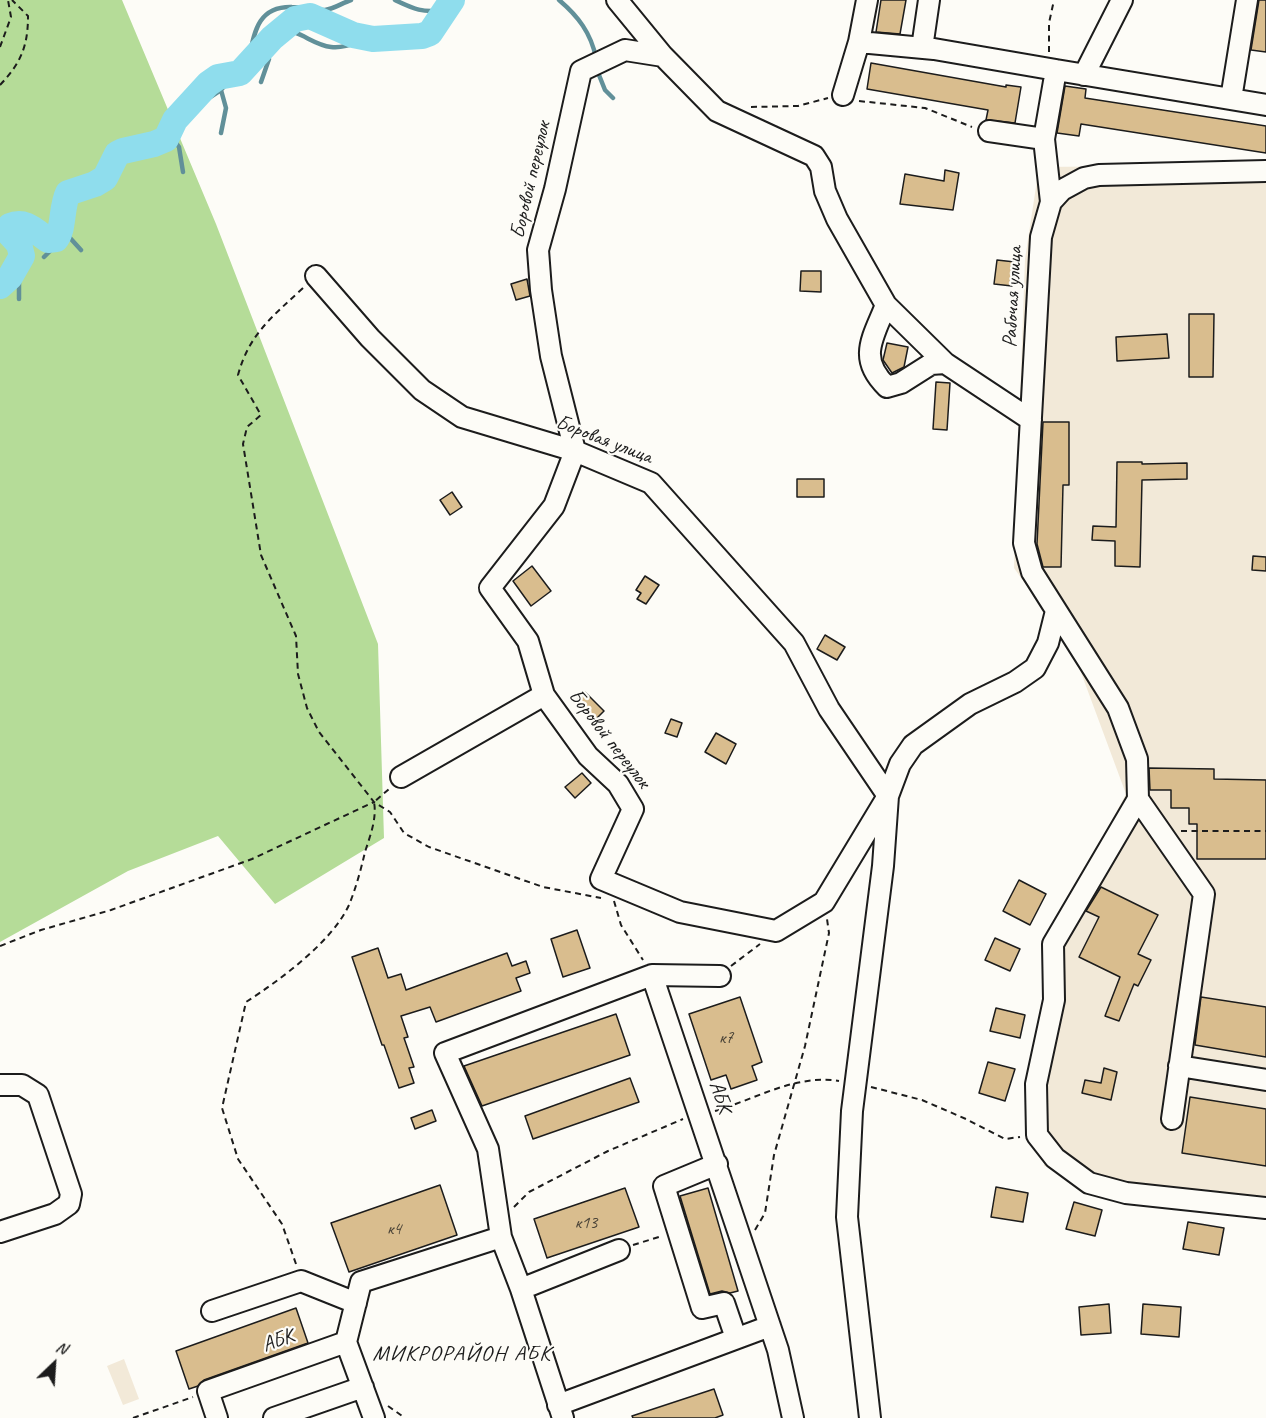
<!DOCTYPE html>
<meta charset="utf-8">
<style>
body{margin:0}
#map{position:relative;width:1266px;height:1418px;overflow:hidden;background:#fdfcf7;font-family:Caveat,sans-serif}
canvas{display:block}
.north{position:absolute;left:24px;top:1334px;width:60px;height:60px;-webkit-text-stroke:4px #fdfcf7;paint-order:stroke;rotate:25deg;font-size:16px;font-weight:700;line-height:24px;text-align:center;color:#1c1c1c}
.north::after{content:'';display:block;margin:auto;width:21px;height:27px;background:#1c1c1c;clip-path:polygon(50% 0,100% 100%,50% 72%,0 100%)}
</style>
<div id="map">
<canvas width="1266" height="1418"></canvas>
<div class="north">N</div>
</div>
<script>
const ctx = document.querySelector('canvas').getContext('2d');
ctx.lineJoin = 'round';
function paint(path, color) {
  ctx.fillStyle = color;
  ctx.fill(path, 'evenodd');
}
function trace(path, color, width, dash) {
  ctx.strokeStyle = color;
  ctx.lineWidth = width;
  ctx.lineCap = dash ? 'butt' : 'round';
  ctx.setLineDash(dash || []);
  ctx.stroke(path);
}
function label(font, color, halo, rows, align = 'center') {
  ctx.font = font + ' Caveat,sans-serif';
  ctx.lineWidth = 4.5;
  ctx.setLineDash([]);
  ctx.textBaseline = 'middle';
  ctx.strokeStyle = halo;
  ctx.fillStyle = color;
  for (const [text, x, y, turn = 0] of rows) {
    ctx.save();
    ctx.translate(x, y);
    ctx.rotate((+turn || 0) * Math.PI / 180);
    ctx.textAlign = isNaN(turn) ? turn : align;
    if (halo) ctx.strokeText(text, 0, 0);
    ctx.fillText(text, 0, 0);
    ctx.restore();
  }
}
paint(new Path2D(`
 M1266,165V1209L1044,1166L1049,938L1126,794L1073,651L1014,568L1025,259L1039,167Z
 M124,1359L139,1399L123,1405L107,1366Z`), '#f2e9d8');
paint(new Path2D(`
 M0,0H122L216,224L378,644L384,838L275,904L218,836L128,871L0,942Z`), '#b5dc98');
trace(new Path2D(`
 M395,0C414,9 422,13 444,10
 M559,0C578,16 591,33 596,58
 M304,9L310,16
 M281,30C300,30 313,45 331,47C343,49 357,42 369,38
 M247,67C254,38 254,6 292,7C303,7 314,11 325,10C334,9 342,3 351,0
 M599,75L605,90L613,98
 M261,82L269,59L265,45
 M175,120L221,90
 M169,133L179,147L183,172
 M221,133L226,108L221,90L234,75
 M61,228L81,250
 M44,257L52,249L56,239
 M16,266L19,275V299`), '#619099', 4.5);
trace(new Path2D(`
 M0,286L10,277L22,256L19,244L9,233L10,226C26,219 36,232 48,240L56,239C64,230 61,207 68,193L95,184L105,178L117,154L123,151L154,144L166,139L175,120L208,84L218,77L240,73L272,38L295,19L310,16L353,35L373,39L422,36L430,33L452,0`), '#8fdded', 26);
const building = new Path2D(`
 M881,0H906L900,34L876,32Z
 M1259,0H1266V52L1251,50Z
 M871,63L1006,87V85L1021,87L1015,123L986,120L988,110L867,89Z
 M1065,86L1086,89L1085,98L1266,126V153L1081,124L1079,136L1057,133Z
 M945,170L959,173L953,210L900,204L905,174L944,181Z
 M997,260L1015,262L1012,286L994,284Z
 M801,271H821V292L800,291Z
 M527,279L530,296L516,300L511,284Z
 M1189,314H1214L1213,377H1189Z
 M1167,334L1169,358L1117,361L1116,337Z
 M887,343L908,347L904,367L892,373L883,360Z
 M936,382L950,383L947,430L933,429Z
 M1043,422H1069V485H1063L1061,567H1043L1037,544Z
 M1117,462H1142V464L1187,463V479L1142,480L1140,567L1115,566V541L1092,540L1093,526L1116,527Z
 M797,479H824V497H797Z
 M452,492L462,507L450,515L440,500Z
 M1253,556L1266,557V571L1252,570Z
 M532,566L551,591L531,606L513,581Z
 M645,576L659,585L646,604L637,599L641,593L636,590Z
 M825,635L845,647L837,660L817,649Z
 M585,692L604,711L594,721L575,702Z
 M671,719L682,723L677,737L665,733Z
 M716,733L736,744L726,764L705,752Z
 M1149,768L1214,769V779L1266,780V859H1197V824H1189V808H1171V790H1150Z
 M582,773L591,783L575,798L565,787Z
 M1019,880L1046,894L1030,925L1003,911Z
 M1101,887L1158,915L1138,954L1151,960L1138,986L1134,984L1119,1021L1105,1016L1120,977L1079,957L1099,917L1086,911Z
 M577,930L590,968L563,977L551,939Z
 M995,938L1020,949L1010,971L985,960Z
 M378,948L388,978L401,974L406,990L507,953L512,966L526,961L530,973L516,978L521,991L436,1022L430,1007L401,1016L408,1037L404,1038L414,1067L409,1068L414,1083L399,1088L384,1045H382L352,957Z
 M740,997L762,1062L752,1066L757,1080L731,1089L726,1075L711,1080L689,1014Z
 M1201,997L1266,1007V1057L1195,1045Z
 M996,1008L1025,1015L1020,1038L990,1031Z
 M616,1014L630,1055L482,1106L464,1066Z
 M988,1062L1015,1069L1005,1101L979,1093Z
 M1104,1068L1117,1072L1111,1100L1082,1093L1085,1080L1101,1083Z
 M630,1078L639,1102L533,1139L525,1116Z
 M1190,1097L1266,1109V1166L1182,1153Z
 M432,1110L436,1121L415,1129L411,1118Z
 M440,1185L457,1235L349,1272L331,1223Z
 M996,1187L1028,1193L1023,1222L991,1217Z
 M625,1188L639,1227L547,1258L534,1219Z
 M708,1188L738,1291L730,1293L722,1291L710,1294L680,1196Z
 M1074,1202L1102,1210L1095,1236L1066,1229Z
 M1188,1222L1224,1228L1219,1255L1183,1249Z
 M1109,1304L1111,1333L1081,1335L1079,1307Z
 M1143,1304L1181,1307L1179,1337L1141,1334Z
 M296,1308L308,1343L204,1380L198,1386L189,1389L176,1351Z
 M714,1389L723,1415L715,1418H633L632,1416Z`);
paint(building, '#d9bd8e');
trace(building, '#1c1c1c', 1.5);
const minor = new Path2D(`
 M617,0L663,56L717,111L814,156L821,167L825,191L837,219L886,305L945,363
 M859,42L867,0
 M922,48L929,0
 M1084,75L1122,0
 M843,95L859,42L934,49L1056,70
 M1231,99L1247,0
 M989,131L1044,139L1051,202
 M1044,139L1056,70L1266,105
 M1266,171L1099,175L1084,178L1062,190L1051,202L1041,237L1024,543L1032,572L1118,708L1137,759L1138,799L1053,944L1054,1000L1036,1084L1037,1135L1055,1158L1089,1183L1126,1193L1266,1208
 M316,276L370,338L422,390L462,417L575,451L651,483L794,643L829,709L888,796L824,902L776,931L680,912L601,879L633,809L618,784L588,756L544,695L528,641L490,588L554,506L575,451L551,356L541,290L538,250L555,189L581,71L625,50L663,56
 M886,305C873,338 857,358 887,387L901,383L931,364L945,363L1031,420
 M401,777L544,695
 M1138,799L1204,894L1172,1119
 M652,975L720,976
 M1179,1066L1266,1080
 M0,1085H22L38,1095L71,1194L69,1204L55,1214L0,1232
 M717,1164L664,1186L702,1308L724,1303L736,1338
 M521,1289L619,1250
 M212,1311L301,1281L356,1303
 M346,1342L361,1282L501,1237
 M558,1405L770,1326
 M217,1418L208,1391L346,1342L374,1418
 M274,1418L363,1387
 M563,1418L521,1289L501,1237L488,1149L445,1053L652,975L778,1350L793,1418
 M870,1418L847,1217L852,1111L883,866L888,796L900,764L913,745L970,704L1015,682L1035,668L1048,643L1056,611`);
trace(minor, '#1c1c1c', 24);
trace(new Path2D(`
 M0,47L11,17L8,0
 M1049,52V23L1054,0
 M0,85C21,63 28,46 28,16L12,0
 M859,101L925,108L972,127
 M751,107L798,106L828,98
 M303,288C273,316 249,334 238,375L261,415L247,427L243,444L261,555L296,636L298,674L307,708L319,732L374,802L390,812L404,833L429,847L543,887L601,898
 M1181,831H1266
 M614,901L621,925L643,960
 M0,946L41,930L111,910L252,859L374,802
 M731,966L760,944
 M871,1087L922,1100L966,1119L1005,1139L1020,1137
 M715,1111C756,1099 795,1074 839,1081
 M514,1207L529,1192L608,1151L683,1119
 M755,1230L765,1213L774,1155L805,1046L829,933L827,919
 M633,1245L662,1236
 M296,1264L282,1224L238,1159L222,1108L246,1002C280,980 332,942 349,905C356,888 361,869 365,852C370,836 377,819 374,802L389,789
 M388,1406L405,1418
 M133,1418L193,1397`), '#1c1c1c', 2, [6, 4.5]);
trace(minor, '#fdfcf7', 20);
label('18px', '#4b4438', null, [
 ["к7",726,1038],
 ["к13",586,1223],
 ["к4",394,1229]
]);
label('21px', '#1c1c1c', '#fdfcf7', [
 ["Боровой переулок",531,180,-77],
 ["Рабочая улица",1013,297,-87],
 ["Боровая улица",604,440,21],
 ["Боровой переулок",609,739,52],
 ["АБК",720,1097,71],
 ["АБК",278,1341,-20]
]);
ctx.letterSpacing = '1.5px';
label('22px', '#1c1c1c', '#fdfcf7', [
 ["МИКРОРАЙОН АБК",462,1354]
]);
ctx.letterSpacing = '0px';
</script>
